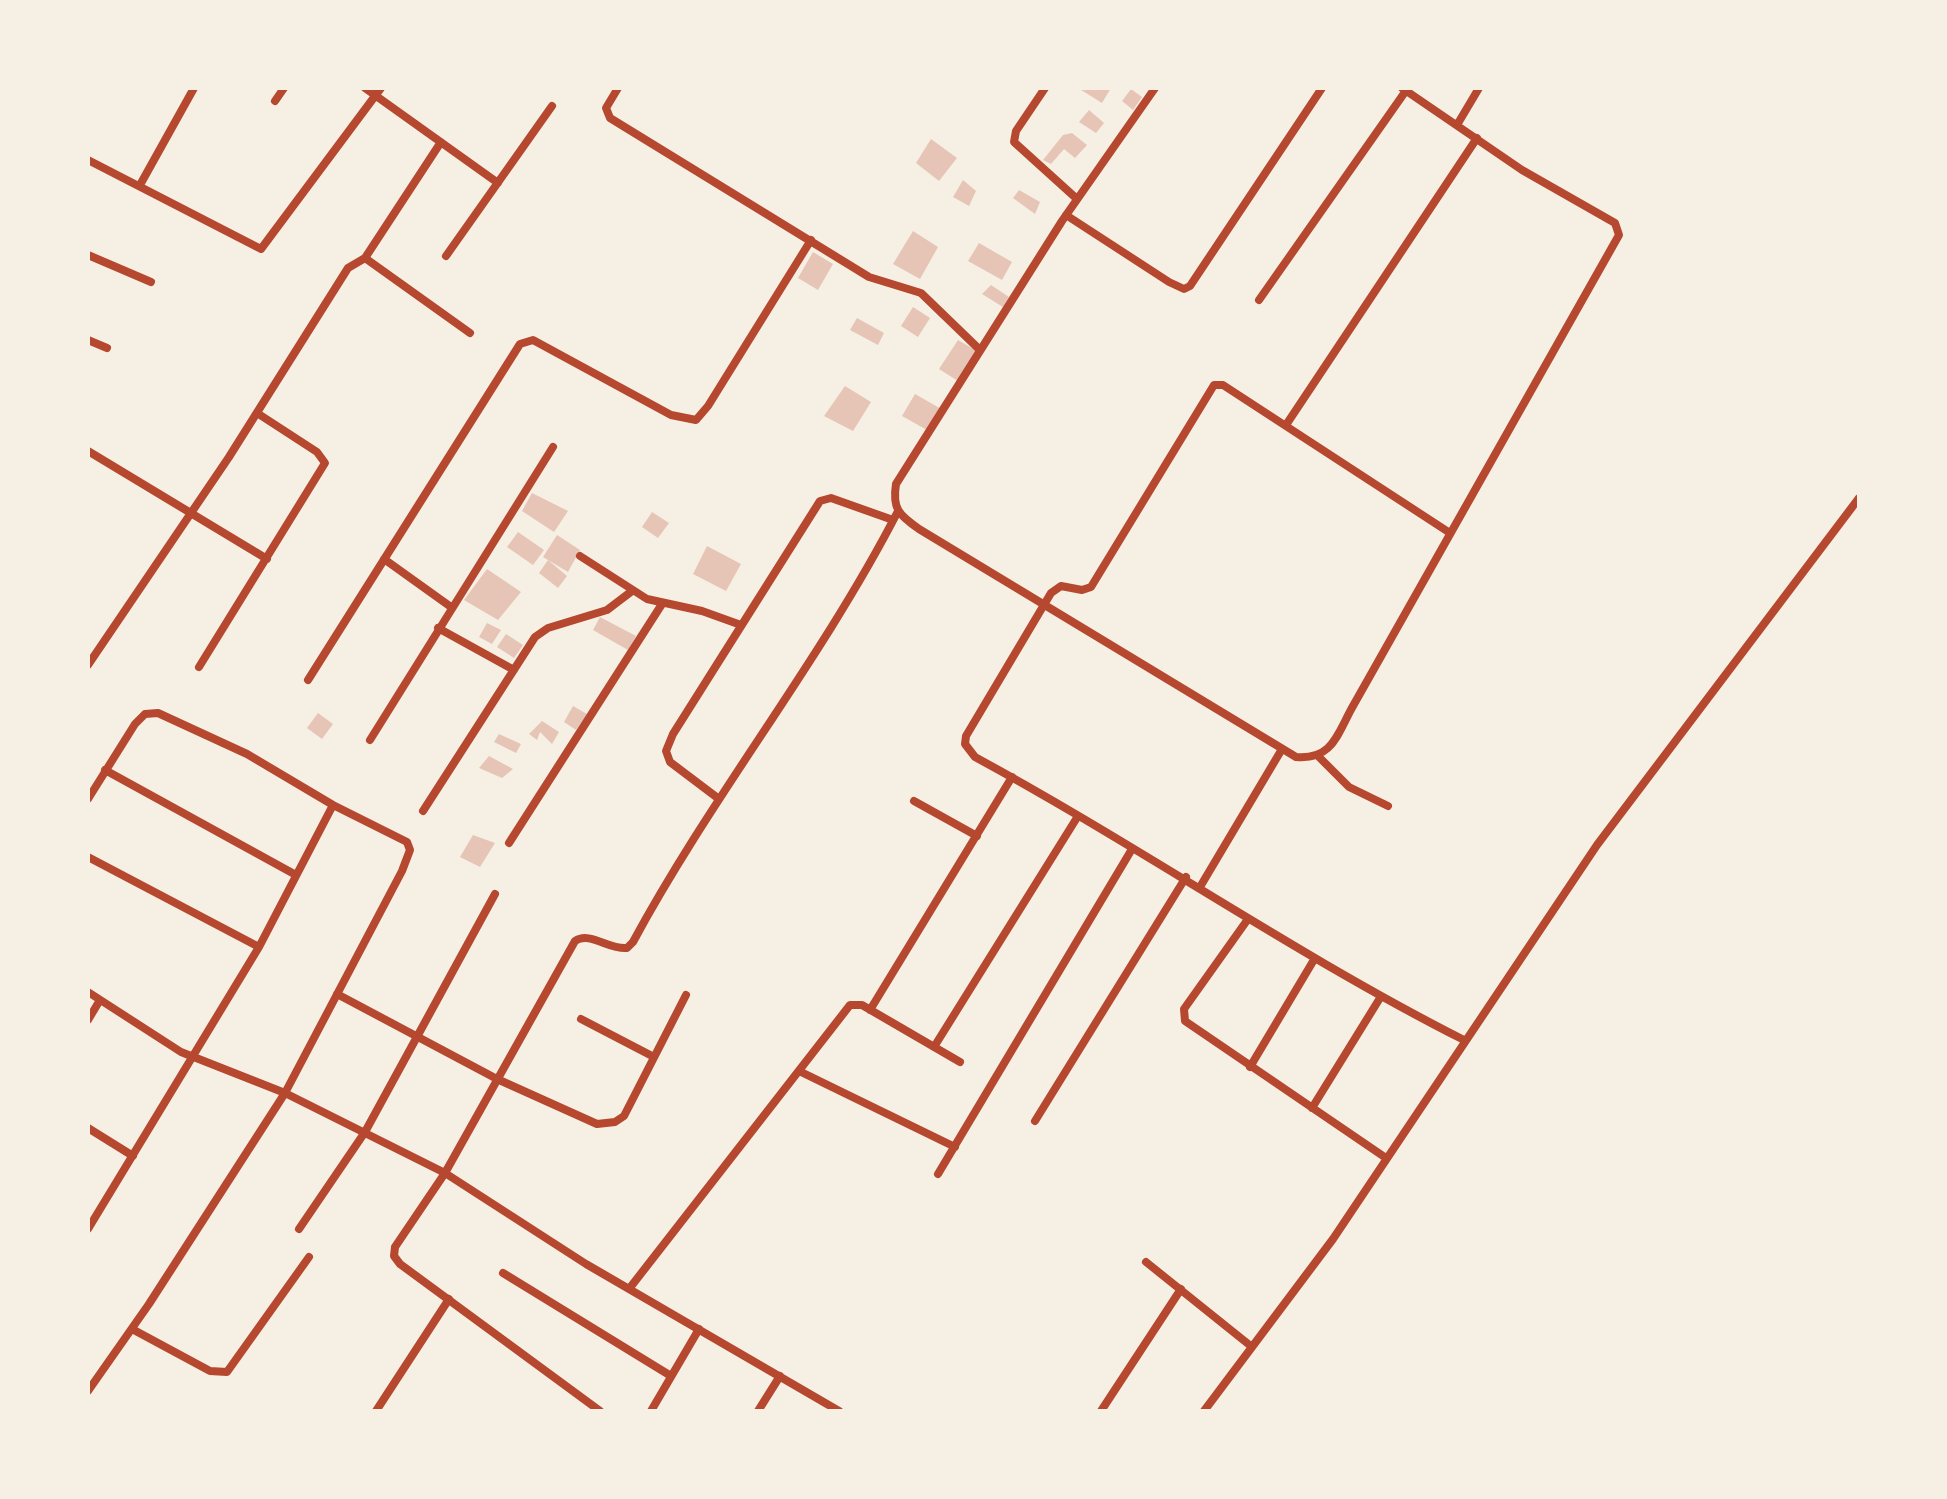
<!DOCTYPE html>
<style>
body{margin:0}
#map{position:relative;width:1947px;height:1499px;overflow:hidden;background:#f6efe4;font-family:Jost,sans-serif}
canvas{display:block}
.frame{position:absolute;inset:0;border:90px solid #f6efe4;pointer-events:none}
</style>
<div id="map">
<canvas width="1947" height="1499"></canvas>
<div class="frame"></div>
</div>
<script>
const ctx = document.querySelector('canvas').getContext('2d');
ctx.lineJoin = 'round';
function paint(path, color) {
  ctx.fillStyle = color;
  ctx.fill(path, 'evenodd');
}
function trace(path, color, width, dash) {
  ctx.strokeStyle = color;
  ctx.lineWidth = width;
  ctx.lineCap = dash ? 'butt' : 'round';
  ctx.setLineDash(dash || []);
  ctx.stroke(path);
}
paint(new Path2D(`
 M1078,88H1111L1102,103Z
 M1131,89L1142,97L1133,110L1122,101Z
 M1089,110L1104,123L1096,133L1079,122Z
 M1072,133L1087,145L1075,158L1064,149L1051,164L1043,160L1063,135Z
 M931,139L957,158L939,181L916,163Z
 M963,180L976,191L969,206L953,197Z
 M1019,190L1040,202L1035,214L1013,198Z
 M913,231L938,247L920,279L893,264Z
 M979,243L1012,262L1002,280L968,261Z
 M813,252L833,264L818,290L798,278Z
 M991,285L1009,297L1003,307L982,294Z
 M913,307L930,318L918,337L901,326Z
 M857,318L884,333L878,345L850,330Z
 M958,340L977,351L958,381L939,369Z
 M845,386L871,402L853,431L824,416Z
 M915,394L943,410L927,430L902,416Z
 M532,493L568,511L554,532L522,511Z
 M652,512L669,523L658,538L642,527Z
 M518,532L544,550L533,565L507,547Z
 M557,535L580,550L568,572L543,557Z
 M707,546L741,564L726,591L693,574Z
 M548,560L567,576L558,588L539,573Z
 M487,569L521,592L498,620L464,600Z
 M600,617L636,636L628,650L593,630Z
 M487,623L501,630L492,644L479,637Z
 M506,634L523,645L514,658L497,647Z
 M573,706L587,714L576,730L564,722Z
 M318,713L333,724L322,739L307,728Z
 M542,721L559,732L552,744L540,732L537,740L529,734Z
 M499,734L521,744L516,753L494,742Z
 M489,756L513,769L502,778L479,768Z
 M473,835L495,843L480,867L460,857Z`), '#e6c5b7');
trace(new Path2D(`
 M365,88L498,183
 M618,88L606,108L610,118L869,277L921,293L980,350
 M1045,88L1016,131L1014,142L1077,199
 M1155,88L1062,221L896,484C892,509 899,515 919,529L1296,757C1333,760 1337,734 1353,706L1619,235L1615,223L1522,170L1402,88
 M275,101L284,88
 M1457,125L1479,88
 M441,142L365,258L470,333
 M88,160L261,249L381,88
 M140,185L194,88
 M1066,215L1169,282L1184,289L1190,286L1322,88
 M88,255L151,282
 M446,256L552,106
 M1259,300L1405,92
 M88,340L107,348
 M1286,425L1477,138
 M88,451L267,559
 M1450,533L1223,385H1214L1091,587L1082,590L1061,586L1051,593L966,736L965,744L975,757C1141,847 1296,955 1464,1040
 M580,556L647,599L702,611L741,625
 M384,559L451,607
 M438,628L514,670
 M88,665L229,457L348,268L365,258
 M199,667L325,463L317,452L257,413
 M308,680L520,344L533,340L671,415L696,420L708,406L811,240
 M370,740L553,447
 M1319,757L1349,787L1388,806
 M105,770L296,875
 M88,799L135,724L145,714L158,713L247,754L333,805L407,842L410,850L402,871L285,1093L149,1304L88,1391
 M719,799L670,762L666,751L673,734L820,501L831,498L893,520
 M914,801L977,836
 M423,811L535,637L548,628L607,610L632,591
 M509,843L662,604
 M88,857L259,947
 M1200,887L1282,749
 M1248,919L1184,1009L1185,1021L1386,1158
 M88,992L181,1052L285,1093L445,1173L586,1264L839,1411
 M337,994L497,1079L597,1124L615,1122L624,1116L686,995
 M870,1010L1012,777
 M581,1019L654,1057
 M88,1020L100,1000
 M934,1047L1078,816
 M1250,1067L1315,958
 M799,1071L955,1147
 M1312,1108L1380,998
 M1035,1121L1186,877
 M88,1128L133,1156
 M938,1174L1132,849
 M88,1229L259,947L333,805
 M299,1229L365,1132L495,894
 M1146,1262L1252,1347
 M503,1273L671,1376
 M629,1289L850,1005H862L960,1062
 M132,1329L210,1371L227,1372L309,1257
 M376,1411L449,1299
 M600,1411L400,1264L394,1256L395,1247L445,1173L575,941C590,931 609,950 627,948L633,942C713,794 820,662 897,513
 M651,1411L699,1329
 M758,1411L780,1376
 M1101,1411L1181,1289
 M1204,1411L1333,1239L1597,845L1859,498`), '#b5482f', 8);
</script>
